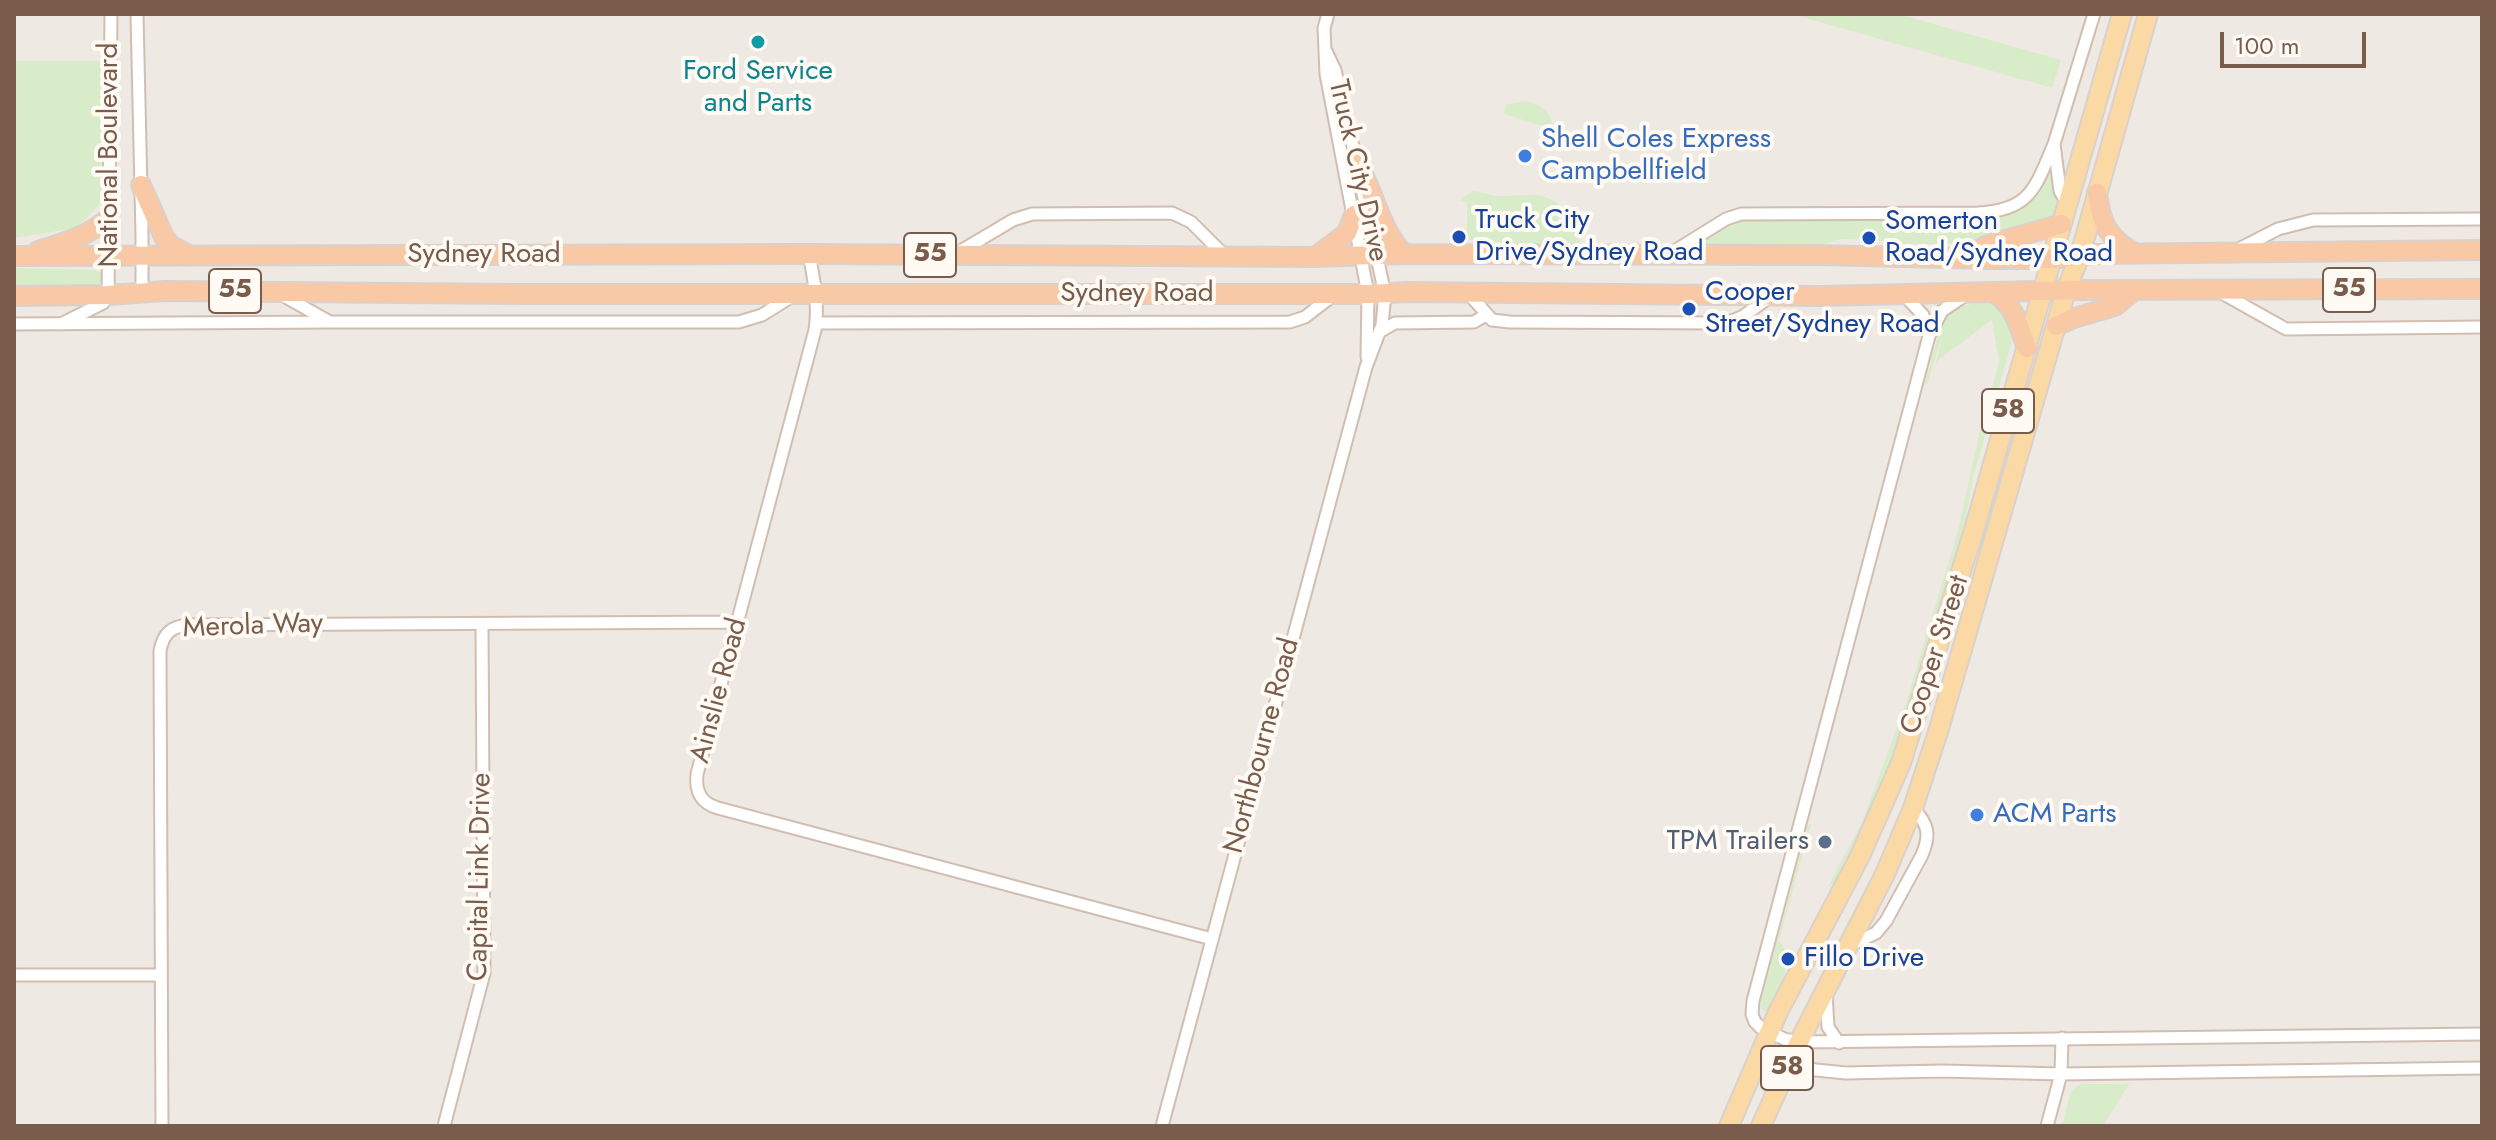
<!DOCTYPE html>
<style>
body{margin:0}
#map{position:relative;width:2496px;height:1140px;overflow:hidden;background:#fdf6ec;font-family:Jost,sans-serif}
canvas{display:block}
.frame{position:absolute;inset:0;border:16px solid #7a5c4d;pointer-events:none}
.scale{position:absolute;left:2220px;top:32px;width:146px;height:36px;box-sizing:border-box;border:4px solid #7a5c4d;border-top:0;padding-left:10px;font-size:24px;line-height:28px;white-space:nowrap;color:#7a5c4d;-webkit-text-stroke:6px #fffaf3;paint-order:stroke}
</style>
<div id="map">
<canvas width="2496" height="1140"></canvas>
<div class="frame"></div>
<div class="scale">100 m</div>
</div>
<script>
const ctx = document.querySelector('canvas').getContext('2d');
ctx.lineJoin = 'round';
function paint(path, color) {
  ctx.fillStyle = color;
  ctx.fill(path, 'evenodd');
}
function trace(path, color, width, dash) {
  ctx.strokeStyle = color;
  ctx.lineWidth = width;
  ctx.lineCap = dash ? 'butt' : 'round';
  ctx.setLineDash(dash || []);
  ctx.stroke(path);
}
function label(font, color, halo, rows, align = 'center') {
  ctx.font = font + ' Jost,sans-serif';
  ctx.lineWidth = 8;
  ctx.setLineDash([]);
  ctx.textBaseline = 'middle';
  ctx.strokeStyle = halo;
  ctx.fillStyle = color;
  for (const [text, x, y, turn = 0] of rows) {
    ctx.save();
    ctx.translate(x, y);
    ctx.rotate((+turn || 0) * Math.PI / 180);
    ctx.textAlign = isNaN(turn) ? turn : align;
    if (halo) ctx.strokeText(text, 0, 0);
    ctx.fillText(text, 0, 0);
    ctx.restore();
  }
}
paint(new Path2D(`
 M14,14H2482V1126H14Z`), '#efe9e4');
paint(new Path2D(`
 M1792,14H1898L2061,60L2052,88Z
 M14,61H103L100,204L76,228L14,238Z
 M1524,101C1538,103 1552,110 1552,125L1546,127L1504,114L1506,105Z
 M2050,161L2059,201L2057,215L2044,227L1960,244H1895L1870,239H1843L1822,244H1695L1730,222L1741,219L1999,218C2016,213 2035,205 2043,187C2046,179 2047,170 2050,161Z
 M1473,191C1481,192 1489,195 1498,196C1512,197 1529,193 1542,196C1563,201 1577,224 1580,244H1488L1467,239V202L1461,201L1463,197Z
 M14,268L95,270L102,273L103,281L94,287L14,289Z
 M1993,302H2001L2014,332L2012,342L1973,478L1966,518L1905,730L1872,813L1838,881L1828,887L1862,822L1905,706L1958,531L1980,430L1999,363L1992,320L1937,361L1930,388L1943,333L1927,385L1925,382L1942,322C1952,303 1974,304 1993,302Z
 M1811,824L1779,940L1790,958L1784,970L1786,972L1770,1011L1766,1012L1761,1008V1001L1808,825Z
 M2080,1084H2129L2103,1126H2062L2071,1091Z`), '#d8ecc9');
const minor = new Path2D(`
 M137,14L142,235V292
 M1328,14L1324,28L1326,74L1368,294L1367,357
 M1325,49L1335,70L1358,168
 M2067,204L2060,191L2054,144L2094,14
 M2237,250L2278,229L2313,220L2482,219
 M959,252L1013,220L1032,214L1172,213L1191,222L1225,256
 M1673,252L1726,219L1741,214L1978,213C2031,210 2035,188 2054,144
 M809,254C814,280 819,304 815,330L697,774C695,792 701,803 718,808L1212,939
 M2220,292L2286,329L2482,327
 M1468,293L1492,320L1510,322L1726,323L1742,317L1771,296
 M282,295L330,322H739L762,315L794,295
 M1905,296L1923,315L1929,336
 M1964,296L1942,311L1929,336L1753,1001L1752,1014L1755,1022L1760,1027L1784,1039L1799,1042L2482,1034
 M816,323L1290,322L1305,317L1331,297
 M14,324L329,322
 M61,324L103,303L108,295L111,14
 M1379,332L1395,323L1474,322L1486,315
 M1848,946L1876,933L1886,921L1922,855C1931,834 1928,824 1913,808
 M14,975H161
 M1826,993L1828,1027L1839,1043
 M1786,1072L1796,1068L1846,1073L1942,1071L2061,1074L2482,1068
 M162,1126L160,651C163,634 171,626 189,625L738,622
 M444,1126L484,973L482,624
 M1162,1126L1366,367L1382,325L1385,294L1362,189
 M2047,1126L2061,1074L2062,1038`);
const primary = new Path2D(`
 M1729,1126L1778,1012L1860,856L1901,763L1974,530L2122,14
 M1761,1126L1799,1042L1885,874L1913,808L1938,732L2066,291L2080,255L2148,14`);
const trunk = new Path2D(`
 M1357,163C1375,193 1379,228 1404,254
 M141,185L164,237L170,245L190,256
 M2097,193C2101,225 2108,238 2136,254
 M38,251C64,243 88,236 109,218
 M14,256L809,254L1315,257L1404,254L1818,255L1987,259H2053L2092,254L2482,250
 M1315,257L1347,233L1354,215
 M1964,258L1988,245L2062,224
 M1995,293C2016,308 2018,324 2027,348
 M14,296L108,295L165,291L516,294H1368L1408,292L1821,296L2080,290L2482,289
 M2056,326L2074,318L2115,306L2133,291`);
trace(minor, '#d1beb0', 15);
trace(primary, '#dad1cd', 22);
trace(trunk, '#dad1cd', 22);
trace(minor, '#fff', 11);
trace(primary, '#fbd9a5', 18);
trace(trunk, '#f9c8a4', 18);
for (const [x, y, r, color] of [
 [758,42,8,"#0f9aa8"],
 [1525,156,8,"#3f7fe0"],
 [1459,237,8,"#1a4fb4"],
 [1869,238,8,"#1a4fb4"],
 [1689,309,8,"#1a4fb4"],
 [1977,815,8,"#3f7fe0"],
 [1825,842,8,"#5c6f8a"],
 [1788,959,8,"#1a4fb4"]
]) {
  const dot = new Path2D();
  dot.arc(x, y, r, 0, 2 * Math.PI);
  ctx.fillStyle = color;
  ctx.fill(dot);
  trace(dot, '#fffaf3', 3);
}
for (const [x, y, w] of [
 [930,255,52],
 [2349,290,52],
 [235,291,52],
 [2008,411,52],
 [1787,1068,52]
]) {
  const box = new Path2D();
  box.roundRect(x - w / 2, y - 22, w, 44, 6);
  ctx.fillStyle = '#fffaf3';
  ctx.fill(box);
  trace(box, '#7a5c4d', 2);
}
label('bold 26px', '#7a5c4d', null, [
 ["55",930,255],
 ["55",2349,290],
 ["55",235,291],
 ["58",2008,411],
 ["58",1787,1068]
]);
label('28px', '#0d838f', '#fffaf3', [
 ["Ford Service",758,72],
 ["and Parts",758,104]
]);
label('28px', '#366cbe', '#fffaf3', [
 ["Shell Coles Express",1541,140],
 ["Campbellfield",1541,172],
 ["ACM Parts",1993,815]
], 'left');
label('28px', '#7a5c4d', '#fffaf3', [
 ["National Boulevard",110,155,-90],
 ["Truck City Drive",1357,171,77],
 ["Sydney Road",484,255],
 ["Sydney Road",1137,294],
 ["Merola Way",253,627,-2],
 ["Cooper Street",1936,655,-72],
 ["Ainslie Road",720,691,-75],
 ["Northbourne Road",1263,746,-75],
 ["Capital Link Drive",481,877,-89]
]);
label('28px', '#164399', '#fffaf3', [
 ["Truck City",1475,221],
 ["Drive/Sydney Road",1475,253],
 ["Somerton",1885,222],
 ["Road/Sydney Road",1885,254],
 ["Cooper",1705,293],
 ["Street/Sydney Road",1705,325],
 ["Fillo Drive",1804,959]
], 'left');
label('28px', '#4e5e75', '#fffaf3', [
 ["TPM Trailers",1809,842]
], 'right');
</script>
